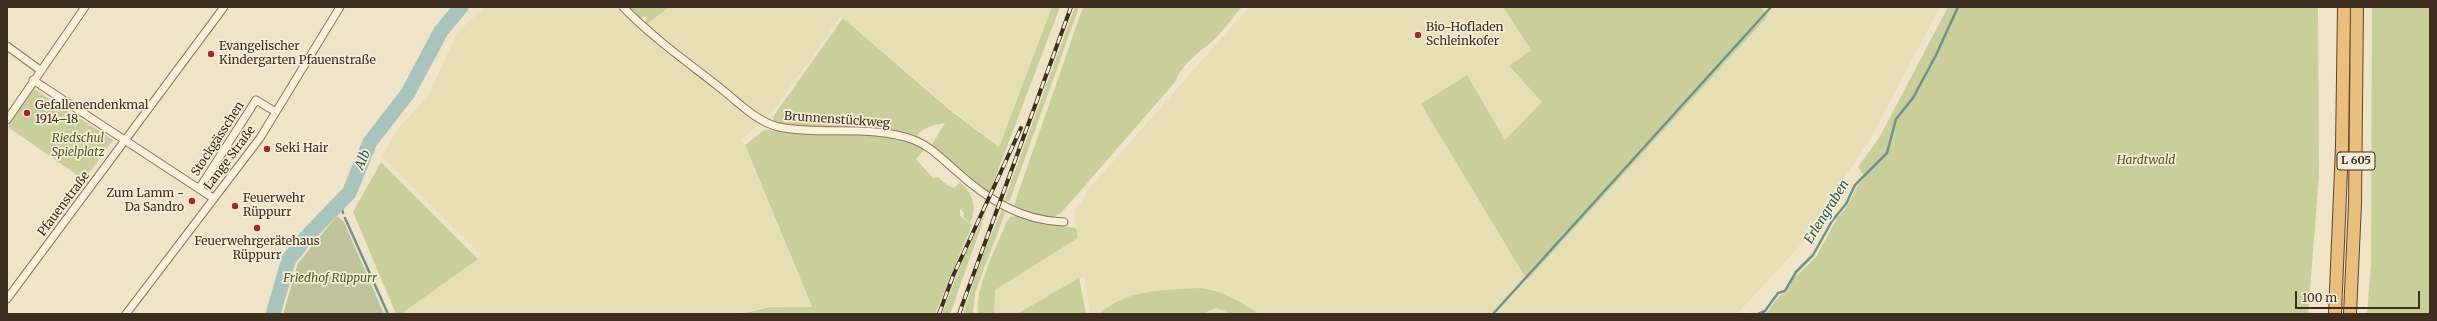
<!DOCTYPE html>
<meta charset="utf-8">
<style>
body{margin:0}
#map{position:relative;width:2437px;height:321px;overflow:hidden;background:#f0e4c8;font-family:Merriweather,serif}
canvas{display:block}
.frame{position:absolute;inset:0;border:8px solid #3d2e20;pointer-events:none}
.scale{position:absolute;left:2295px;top:291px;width:125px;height:18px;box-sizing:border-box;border:2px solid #3d2e20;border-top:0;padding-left:5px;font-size:12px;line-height:14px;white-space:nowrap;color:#3d2e20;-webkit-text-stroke:3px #f7eed8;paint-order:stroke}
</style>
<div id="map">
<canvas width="2437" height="321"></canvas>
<div class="frame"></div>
<div class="scale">100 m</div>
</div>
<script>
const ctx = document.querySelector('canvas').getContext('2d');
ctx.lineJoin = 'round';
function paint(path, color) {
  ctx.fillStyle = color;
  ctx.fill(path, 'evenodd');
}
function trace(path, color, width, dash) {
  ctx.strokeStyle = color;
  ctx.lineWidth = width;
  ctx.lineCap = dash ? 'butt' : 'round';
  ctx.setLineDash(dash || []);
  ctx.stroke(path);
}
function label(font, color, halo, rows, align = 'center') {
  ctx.font = font + ' Merriweather,serif';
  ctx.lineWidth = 3.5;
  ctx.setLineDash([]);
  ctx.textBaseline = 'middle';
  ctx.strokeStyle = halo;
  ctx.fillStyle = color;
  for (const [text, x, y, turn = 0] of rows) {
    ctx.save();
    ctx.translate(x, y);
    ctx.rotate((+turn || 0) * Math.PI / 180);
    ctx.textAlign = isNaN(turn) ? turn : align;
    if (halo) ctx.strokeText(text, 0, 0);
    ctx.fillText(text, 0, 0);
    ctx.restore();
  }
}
paint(new Path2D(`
 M484,7H615L640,30L669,7H1052L999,146L952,110L841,16L777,106L766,117L760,114L756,121L758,126L742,139L811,307L770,306L738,314H401L482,256L382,157L397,130L428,96L457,33Z
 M1249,7H1503L1531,50L1509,67L1542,102L1505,141L1467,76L1527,280L1768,16L1761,7H1940L1872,136L1798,248L1737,314H1259L1230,296L1212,289L1169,290L1140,295L1123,298L1100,314H1090L1084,277L1017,314H994L995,290L1078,238L1074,211L1083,200L1086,192Z
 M1216,308L1232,314H1202Z`), '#e6deb5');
paint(new Path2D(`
 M627,7H669L646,25L644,23L647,18L645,16L639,19Z
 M1052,7H1060L989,194L931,146L945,123C931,126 916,128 915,145L925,149L916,159L933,178L938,177L947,185L954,188L960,182C973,194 978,207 970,223L963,217L964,213L960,209V216L972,225L935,314H740L770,307H812L745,145L764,130L778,131L781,125L774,122L773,119L775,114L843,18L951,111L999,147Z
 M1075,7H1079L1010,200L1006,202L1004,201Z
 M1083,7H1242C1231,19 1221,35 1208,45C1195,55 1181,66 1175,82L1076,196L1061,213L1049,219L1019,211L1015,206V202Z
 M1503,7H1761L1768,16L1527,280L1421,104L1467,75L1505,140L1542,102L1509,66L1531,50Z
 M1948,7H2318L2319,177L2308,314H1766L1779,296L1787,292L1794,278L1816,257L1837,218L1845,210L1858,185L1865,177L1858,167L1879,138Z
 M2372,7H2430V314H2367L2371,264Z
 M33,88L113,140L84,180L8,127Z
 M381,162L478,259L401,314H396L353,212Z
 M1002,209L1005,213L975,293L973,314H963L981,259Z
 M987,210L950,314H942L964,257Z
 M1015,216L1042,224L1076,228L1078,238L995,290L994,314H978C975,287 996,249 1006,223L1010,217Z
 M1079,278L1086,313L1090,314H1017Z
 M1200,288C1223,290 1240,302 1259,314H1232L1216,308L1202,314H1100C1124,289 1167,290 1200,288Z`), '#c9cf9b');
paint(new Path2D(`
 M337,216L344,222L384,314H283L298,263Z`), '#bfc49a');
trace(new Path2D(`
 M341,203L343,213
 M345,218L388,314
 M1493,314L1771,7
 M1758,314L1765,311L1778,293L1785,291L1796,272L1813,255L1832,221L1846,204L1855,185L1887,153L1896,119L1913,98L1936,55L1958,7`), '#6f938a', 2.5);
trace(new Path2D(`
 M273,314L289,259L310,233L349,193L370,142L408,93L441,31L461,7`), '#a9c4bc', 15);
const minor = new Path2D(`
 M623,7C652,37 686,61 719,87C736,100 756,122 779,127C823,136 871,124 914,140C930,146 942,159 955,170C987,199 1021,221 1064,222
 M7,46L40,70
 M33,80L213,198
 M7,120L85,7
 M199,189L256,100L276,112
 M7,299L224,7
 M126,314L260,138L340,7`);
const trunk = new Path2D(`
 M2335,314L2342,146L2344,7
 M2350,314L2355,204L2357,7`);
trace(minor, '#8d765c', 9);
trace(trunk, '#5b4430', 14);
trace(minor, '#faf1dc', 7);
trace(trunk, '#eabe7c', 12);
const rail = new Path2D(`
 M939,314L953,276L1021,128
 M959,314L1071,7`);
trace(rail, '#3d2e20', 4);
trace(rail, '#f7eed8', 2.5, [8]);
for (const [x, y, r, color] of [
 [1418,35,4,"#9e2a2b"],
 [211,54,4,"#9e2a2b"],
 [27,113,4,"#9e2a2b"],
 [267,149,4,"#9e2a2b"],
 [192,201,4,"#9e2a2b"],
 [235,206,4,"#9e2a2b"],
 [257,228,4,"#9e2a2b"]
]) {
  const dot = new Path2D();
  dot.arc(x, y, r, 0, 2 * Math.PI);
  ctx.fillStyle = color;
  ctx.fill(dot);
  trace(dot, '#f7eed8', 1.5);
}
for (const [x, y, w] of [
 [2356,161,38]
]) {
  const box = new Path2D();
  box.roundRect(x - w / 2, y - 9, w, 18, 3);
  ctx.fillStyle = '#f7eed8';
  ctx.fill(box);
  trace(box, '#3d2e20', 1);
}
label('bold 11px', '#3d2e20', null, [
 ["L 605",2356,161]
]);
label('12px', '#3d2e20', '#f7eed8', [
 ["Bio-Hofladen",1426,28],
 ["Schleinkofer",1426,42],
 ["Evangelischer",219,47],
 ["Kindergarten Pfauenstraße",219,61],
 ["Gefallenendenkmal",35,106],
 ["1914–18",35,120],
 ["Seki Hair",275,149],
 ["Zum Lamm -",184,194,"right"],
 ["Da Sandro",184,208,"right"],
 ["Feuerwehr",243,199],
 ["Rüppurr",243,213],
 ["Feuerwehrgerätehaus",257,242,"center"],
 ["Rüppurr",257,256,"center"]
], 'left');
label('12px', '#3d2e20', '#f7eed8', [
 ["Brunnenstückweg",837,120,4],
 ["Stockgässchen",218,139,-57],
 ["Lange Straße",230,158,-53],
 ["Pfauenstraße",64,204,-53]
]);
label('italic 12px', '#4d5a26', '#f7eed8', [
 ["Riedschul",78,139],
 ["Spielplatz",78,153],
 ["Hardtwald",2146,161],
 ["Friedhof Rüppurr",330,279]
]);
label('italic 13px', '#2f5d5a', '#f7eed8', [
 ["Alb",363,160,-67],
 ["Erlengraben",1827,212,-58]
]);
</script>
